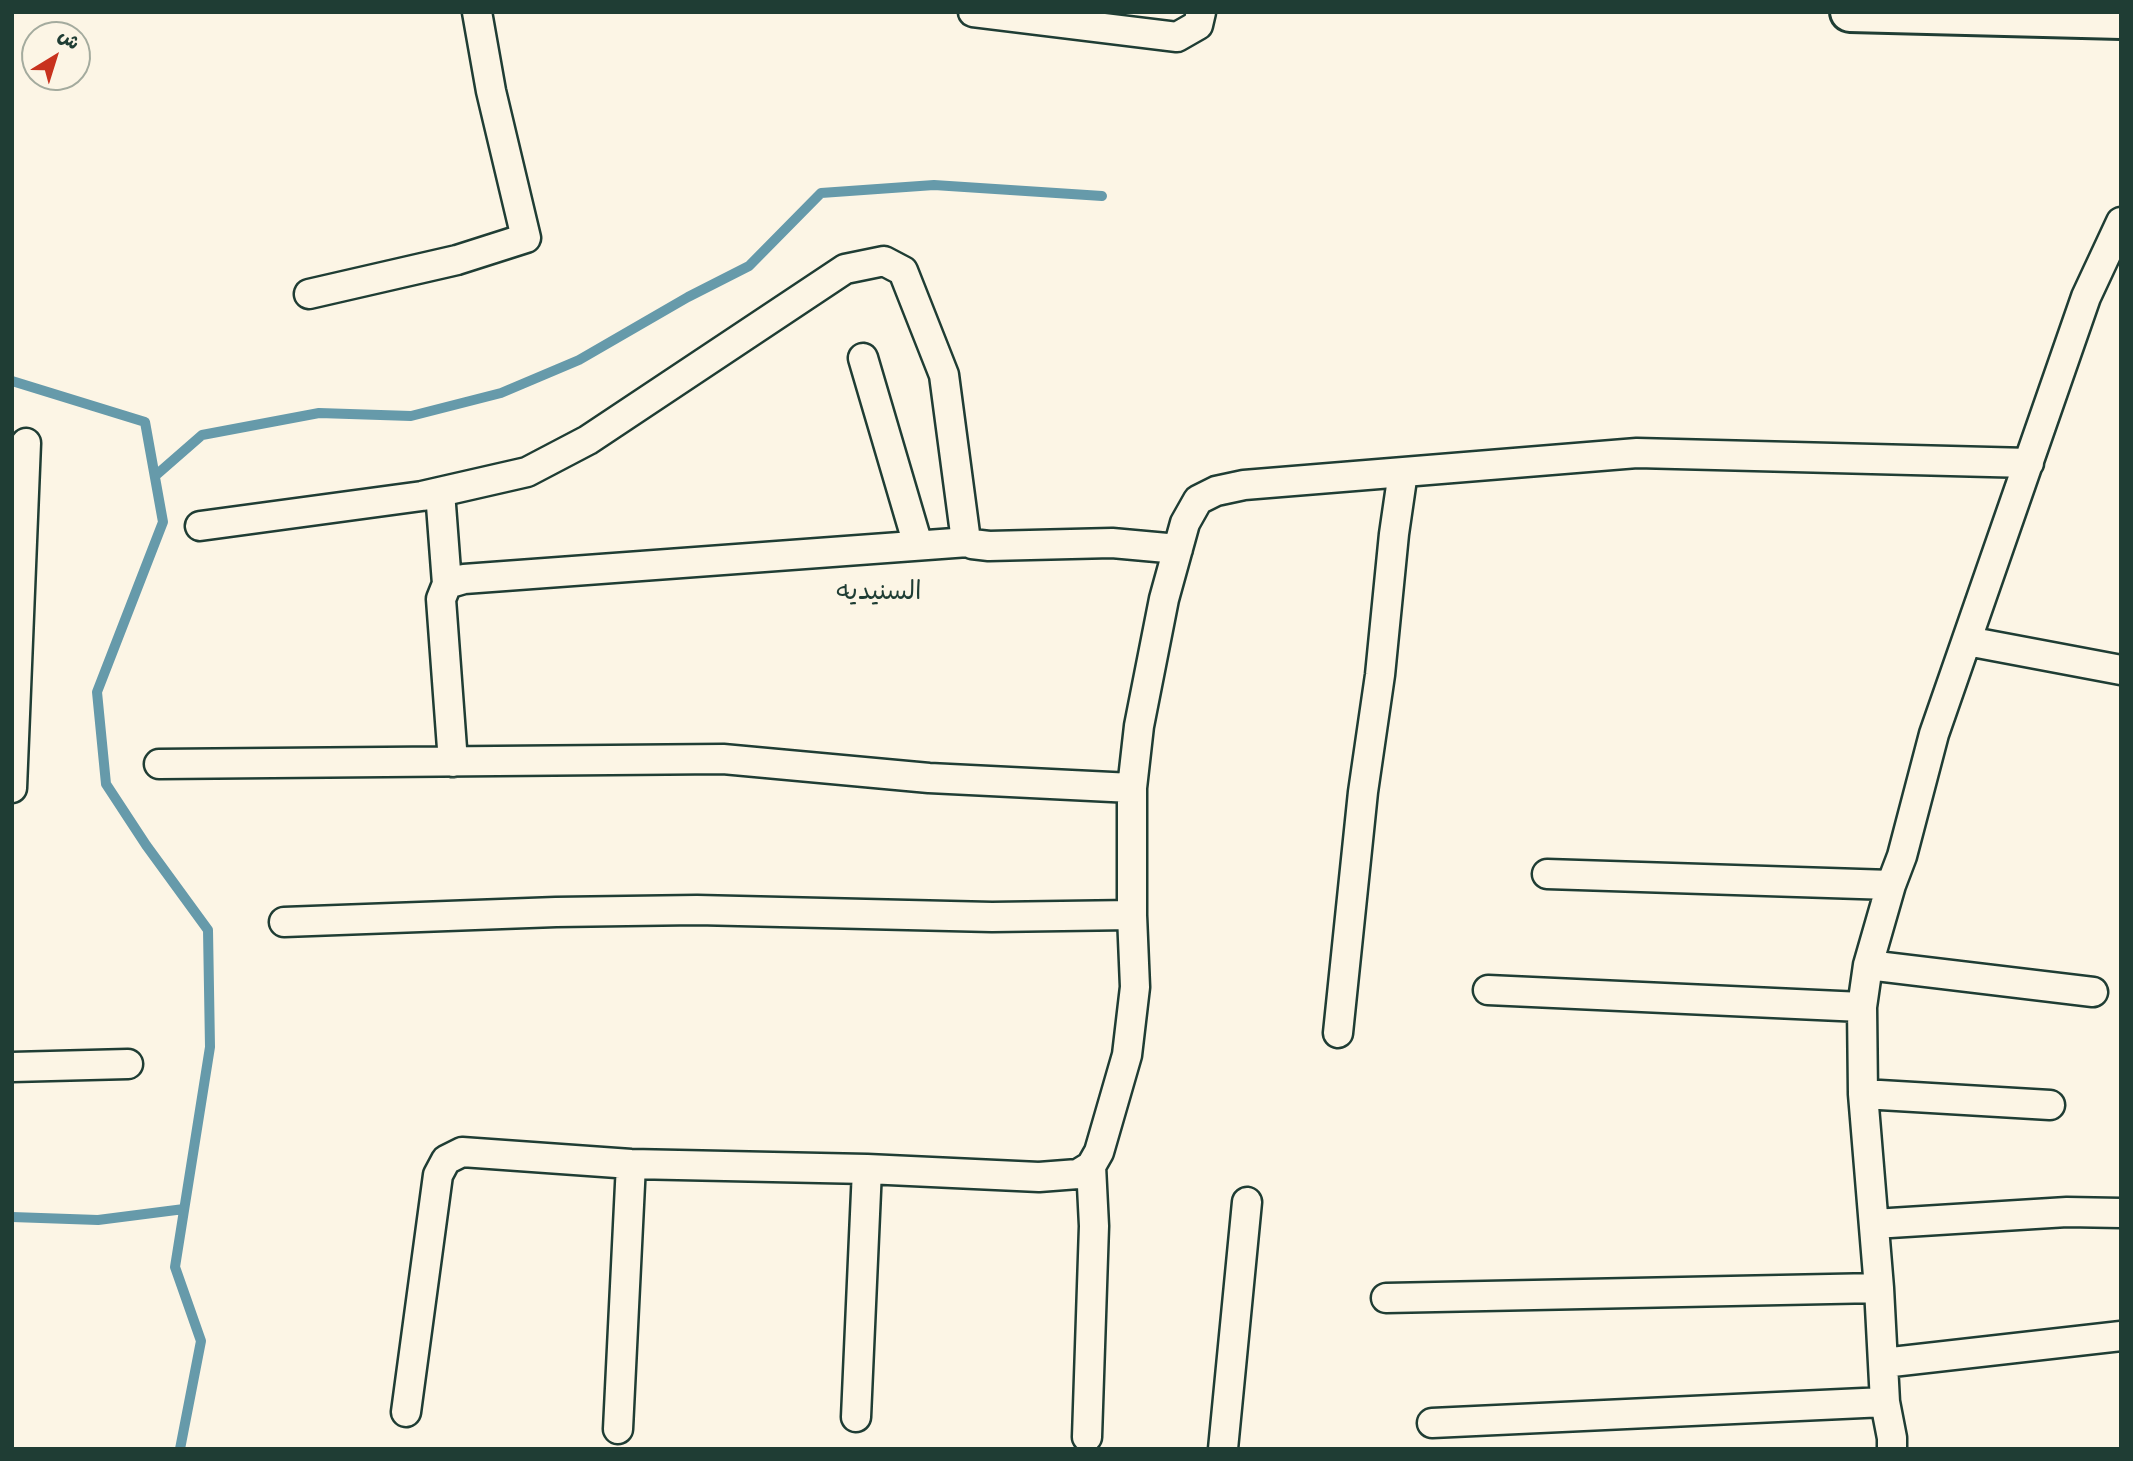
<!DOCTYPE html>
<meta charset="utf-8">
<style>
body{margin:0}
#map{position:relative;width:2133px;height:1461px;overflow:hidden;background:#fcf5e5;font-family:"Indie Flower","Playpen Sans Arabic",sans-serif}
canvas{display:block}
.frame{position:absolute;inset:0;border:14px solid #1f3d34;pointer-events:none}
.north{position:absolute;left:21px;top:21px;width:70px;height:70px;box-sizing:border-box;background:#fcf5e5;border:2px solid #a4ab9e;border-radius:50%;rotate:38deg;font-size:19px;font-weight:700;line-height:28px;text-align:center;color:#1f3d34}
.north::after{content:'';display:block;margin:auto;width:24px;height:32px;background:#c8321e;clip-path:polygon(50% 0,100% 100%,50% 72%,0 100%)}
</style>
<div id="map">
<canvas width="2133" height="1461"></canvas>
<div class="frame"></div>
<div class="north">ش</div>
</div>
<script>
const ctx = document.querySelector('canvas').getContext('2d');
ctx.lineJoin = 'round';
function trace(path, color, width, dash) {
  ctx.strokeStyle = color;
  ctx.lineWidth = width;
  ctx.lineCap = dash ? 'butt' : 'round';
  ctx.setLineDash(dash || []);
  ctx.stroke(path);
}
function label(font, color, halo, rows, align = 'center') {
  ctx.font = font + ' "Indie Flower","Playpen Sans Arabic",sans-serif';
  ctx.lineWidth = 7;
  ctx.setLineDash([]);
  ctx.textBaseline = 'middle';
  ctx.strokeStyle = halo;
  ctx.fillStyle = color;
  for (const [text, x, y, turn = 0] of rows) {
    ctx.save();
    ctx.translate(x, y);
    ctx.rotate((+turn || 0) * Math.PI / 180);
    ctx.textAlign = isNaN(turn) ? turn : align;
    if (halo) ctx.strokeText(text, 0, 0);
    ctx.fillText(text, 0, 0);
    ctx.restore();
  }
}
trace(new Path2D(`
 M12,381L145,422L163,522L97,692L106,784L146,845L208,930L210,1047L175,1267L201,1341L180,1449
 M155,476L202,435L319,413L411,416L501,393L579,360L688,297L749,266L821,193L934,185L1102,196
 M12,1217L98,1220L184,1209`), '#669aaa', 10);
const minor = new Path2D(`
 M973,12L1177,37L1198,25L1201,12
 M309,294L457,260L526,238L491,91L477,12
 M863,358L918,545
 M440,492L447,584
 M200,526L422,496L527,472L588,440L845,269L884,261L903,271L944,375L966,541L972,544L989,546L1112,543L1178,549
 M1967,641L2121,670
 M453,762L441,599L447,584L464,579L968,542
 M159,764L723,759L929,778L1132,788
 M12,788L26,443
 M1547,874L1891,885
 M284,922L556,912L697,910L992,917L1132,915
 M1868,965L2093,992
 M1488,990L1862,1007
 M1338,1033L1363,792L1380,675L1394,534L1403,472
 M12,1067L128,1064
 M1863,1094L2050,1105
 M1874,1224L2067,1212L2121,1213
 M1386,1298L1879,1288
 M1883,1363L2121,1336
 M406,1412L438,1175L446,1160L462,1152L631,1164L867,1169L1039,1177L1078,1174L1091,1166L1099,1152L1127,1055L1135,987L1132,915V788L1139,726L1164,599L1185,523L1198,500L1216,491L1244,485L1637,453L2029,463
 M856,1417L867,1169
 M1432,1423L1885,1402
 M618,1429L631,1164
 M1087,1437L1094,1226L1091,1166
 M1223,1449L1247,1202
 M1892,1449V1438L1885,1402L1879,1288L1863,1094L1862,1007L1868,965L1891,885L1902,856L1934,734L2086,297L2121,222`);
const secondary = new Path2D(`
 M1850,12L2121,19`);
trace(minor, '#1f3d34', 33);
trace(secondary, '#1f3d34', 44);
trace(minor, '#fcf5e5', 28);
trace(secondary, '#fcf5e5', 38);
label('26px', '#1f3d34', '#fcf5e5', [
 ["السنيديه",879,595]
]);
</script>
